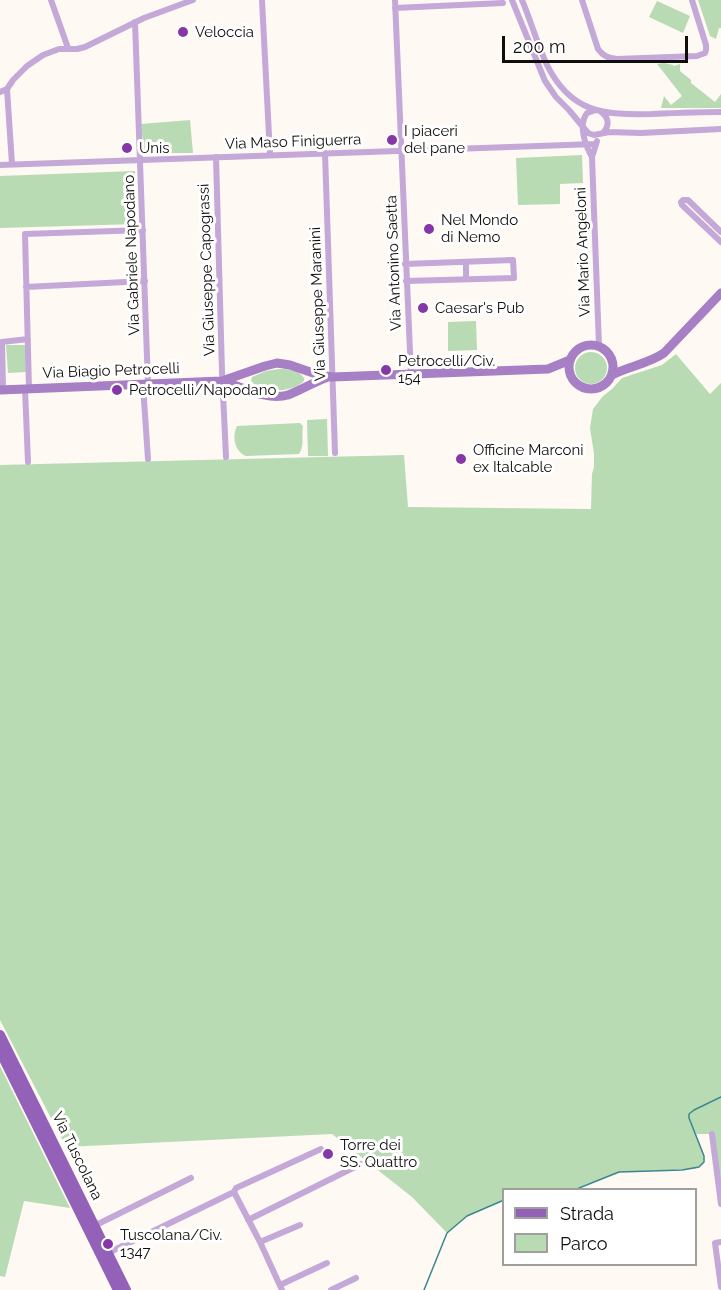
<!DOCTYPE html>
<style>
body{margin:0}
#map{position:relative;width:721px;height:1290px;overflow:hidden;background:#fef9f2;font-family:Raleway,sans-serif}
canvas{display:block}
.legend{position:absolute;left:502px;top:1188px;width:195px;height:78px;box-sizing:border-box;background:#fff;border:2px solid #9f9f9e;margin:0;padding:8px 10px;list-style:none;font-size:18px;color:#0f0e0c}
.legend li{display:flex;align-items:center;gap:12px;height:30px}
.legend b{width:30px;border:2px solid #9f9f9e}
.scale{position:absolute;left:502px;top:36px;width:186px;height:27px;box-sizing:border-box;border:3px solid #0f0e0c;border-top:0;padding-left:8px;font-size:18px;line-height:21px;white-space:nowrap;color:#0f0e0c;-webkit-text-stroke:4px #fff;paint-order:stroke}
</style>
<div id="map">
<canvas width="721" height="1290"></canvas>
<ul class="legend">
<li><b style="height:8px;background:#9361b7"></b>Strada</li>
<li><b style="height:16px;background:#b8dbb4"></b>Parco</li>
</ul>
<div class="scale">200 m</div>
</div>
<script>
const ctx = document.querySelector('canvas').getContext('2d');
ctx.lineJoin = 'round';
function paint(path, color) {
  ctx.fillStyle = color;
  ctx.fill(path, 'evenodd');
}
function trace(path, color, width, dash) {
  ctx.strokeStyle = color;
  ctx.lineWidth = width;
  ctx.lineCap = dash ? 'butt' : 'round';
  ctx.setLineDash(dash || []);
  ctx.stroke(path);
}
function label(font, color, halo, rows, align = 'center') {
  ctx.font = font + ' Raleway,sans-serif';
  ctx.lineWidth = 6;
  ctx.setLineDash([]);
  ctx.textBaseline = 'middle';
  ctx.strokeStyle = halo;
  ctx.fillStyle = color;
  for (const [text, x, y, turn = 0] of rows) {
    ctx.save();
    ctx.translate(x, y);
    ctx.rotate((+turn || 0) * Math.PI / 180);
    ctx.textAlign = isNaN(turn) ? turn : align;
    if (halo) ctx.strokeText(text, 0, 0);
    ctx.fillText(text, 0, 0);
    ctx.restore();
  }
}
paint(new Path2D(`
 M698,0H721V28H719L716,39L710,36Z
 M657,1L690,16L683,33L649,17Z
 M664,63L673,65L674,66L680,64V71L691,80V83L715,102L721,94V108H661L664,96L671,105L682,96L657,64Z
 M190,120L193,153H144L141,124Z
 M582,155L583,183L560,184V204L518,205L516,158Z
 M135,171L137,224L0,228V176Z
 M476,321L477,350L448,351V322Z
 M6,345H26L27,372L8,373Z
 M575 368a16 16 0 1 1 32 0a16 16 0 1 1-32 0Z
 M676,354L710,394L721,383V1204L712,1134H696L703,1152L704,1158L703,1164L695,1169L619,1172L574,1189L504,1190L503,1200L467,1216L447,1233L412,1197L332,1134L66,1147L0,1020V465L404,455L408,507L591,509L592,474L594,467V454L590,428L593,409L603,396L612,389L622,378L662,365Z
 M279,369C288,369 299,370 304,378V381C292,393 262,394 251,381L252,377L266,371Z
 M327,419L328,456H308L307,420Z
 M300,423L303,426C301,436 305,445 299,454L246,456C234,451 232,436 237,426Z
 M0,1066L70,1208L24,1201L5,1277L0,1276Z`), '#b8dbb4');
trace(new Path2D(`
 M574,1190L619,1172L682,1170L699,1167L704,1162V1156L689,1118V1114L694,1110L721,1097
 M424,1290L447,1233L467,1216L504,1200`), '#3a878f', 1.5);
trace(new Path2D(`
 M51,0L68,48
 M262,0L270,155
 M395,0L411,375
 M512,0L545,81L556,97L569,110L588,133L594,135L609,132L641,133L721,129
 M522,0C531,21 537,44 547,65C571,113 603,115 652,114C675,113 698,112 721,112
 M582,0L598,49C603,56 608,58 617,59L697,56L705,53L706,50V45L692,0
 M395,8L503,3
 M135,22L148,385
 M7,89L12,164
 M0,92L7,89L13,80L27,66L43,55L59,49H77L85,47L144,18L193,0
 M600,111C609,117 610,125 603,133
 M597,141L592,157L599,346
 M325,153L335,453
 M216,157L222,372L226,457
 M592,157C585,145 578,125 587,113L596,110
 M0,165L595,144
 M721,232L688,200H683L681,202L682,205L721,242
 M466,262V279
 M405,264L513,260L514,278L406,281
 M26,287L145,281
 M143,385L148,459
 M3,389L2,342L28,339
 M25,389L28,462
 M29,389L25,234L143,230
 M712,1134L721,1204
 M234,1192L236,1188L321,1149
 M248,1220L361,1164
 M94,1226L191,1178
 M260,1242L300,1225
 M721,1242L715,1243L721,1287
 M108,1253L234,1192L260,1242L282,1290
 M280,1285L327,1263
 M331,1290L356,1278`), '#c3a8d8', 6);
trace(new Path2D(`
 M569 367a22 22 0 1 1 44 0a22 22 0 1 1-44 0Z
 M612,375C629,366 648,364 664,353L721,293
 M222,381C243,387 266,401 288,395C301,390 314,382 328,377
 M0,390L222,381L265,366L277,363L290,365L316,374L332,377L548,369L570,360`), '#a77fc5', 9);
trace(new Path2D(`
 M0,1035L126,1290
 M0,1051L118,1290`), '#9361b7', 10);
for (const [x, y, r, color] of [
 [183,32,6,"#8537a8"],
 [392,140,6,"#8537a8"],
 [127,148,6,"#8537a8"],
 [429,229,6,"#8537a8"],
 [423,308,6,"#8537a8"],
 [386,370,6,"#8537a8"],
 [117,390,6,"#8537a8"],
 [461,459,6,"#8537a8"],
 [328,1154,6,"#8537a8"],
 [108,1244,6,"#8537a8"]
]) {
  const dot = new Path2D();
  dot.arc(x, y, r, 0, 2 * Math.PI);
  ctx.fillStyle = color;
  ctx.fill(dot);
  trace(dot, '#fff', 2);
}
label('15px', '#0f0e0c', '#fff', [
 ["Veloccia",195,32],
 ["I piaceri",404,131],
 ["del pane",404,148],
 ["Unis",139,148],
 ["Nel Mondo",441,220],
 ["di Nemo",441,237],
 ["Caesar's Pub",435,308],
 ["Petrocelli/Civ.",398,361],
 ["154",398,378],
 ["Petrocelli/Napodano",129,390],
 ["Officine Marconi",473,450],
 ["ex Italcable",473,467],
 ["Torre dei",340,1145],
 ["SS. Quattro",340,1162],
 ["Tuscolana/Civ.",120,1235],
 ["1347",120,1252]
], 'left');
label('15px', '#0f0e0c', '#fff', [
 ["Via Maso Finiguerra",293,142,-2],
 ["Via Mario Angeloni",583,252,-92],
 ["Via Gabriele Napodano",132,255,-92],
 ["Via Antonino Saetta",394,263,-92],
 ["Via Giuseppe Capograssi",207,270,-92],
 ["Via Giuseppe Maranini",318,304,-92],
 ["Via Biagio Petrocelli",111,371,-2],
 ["Via Tuscolana",77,1156,64]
]);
</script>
